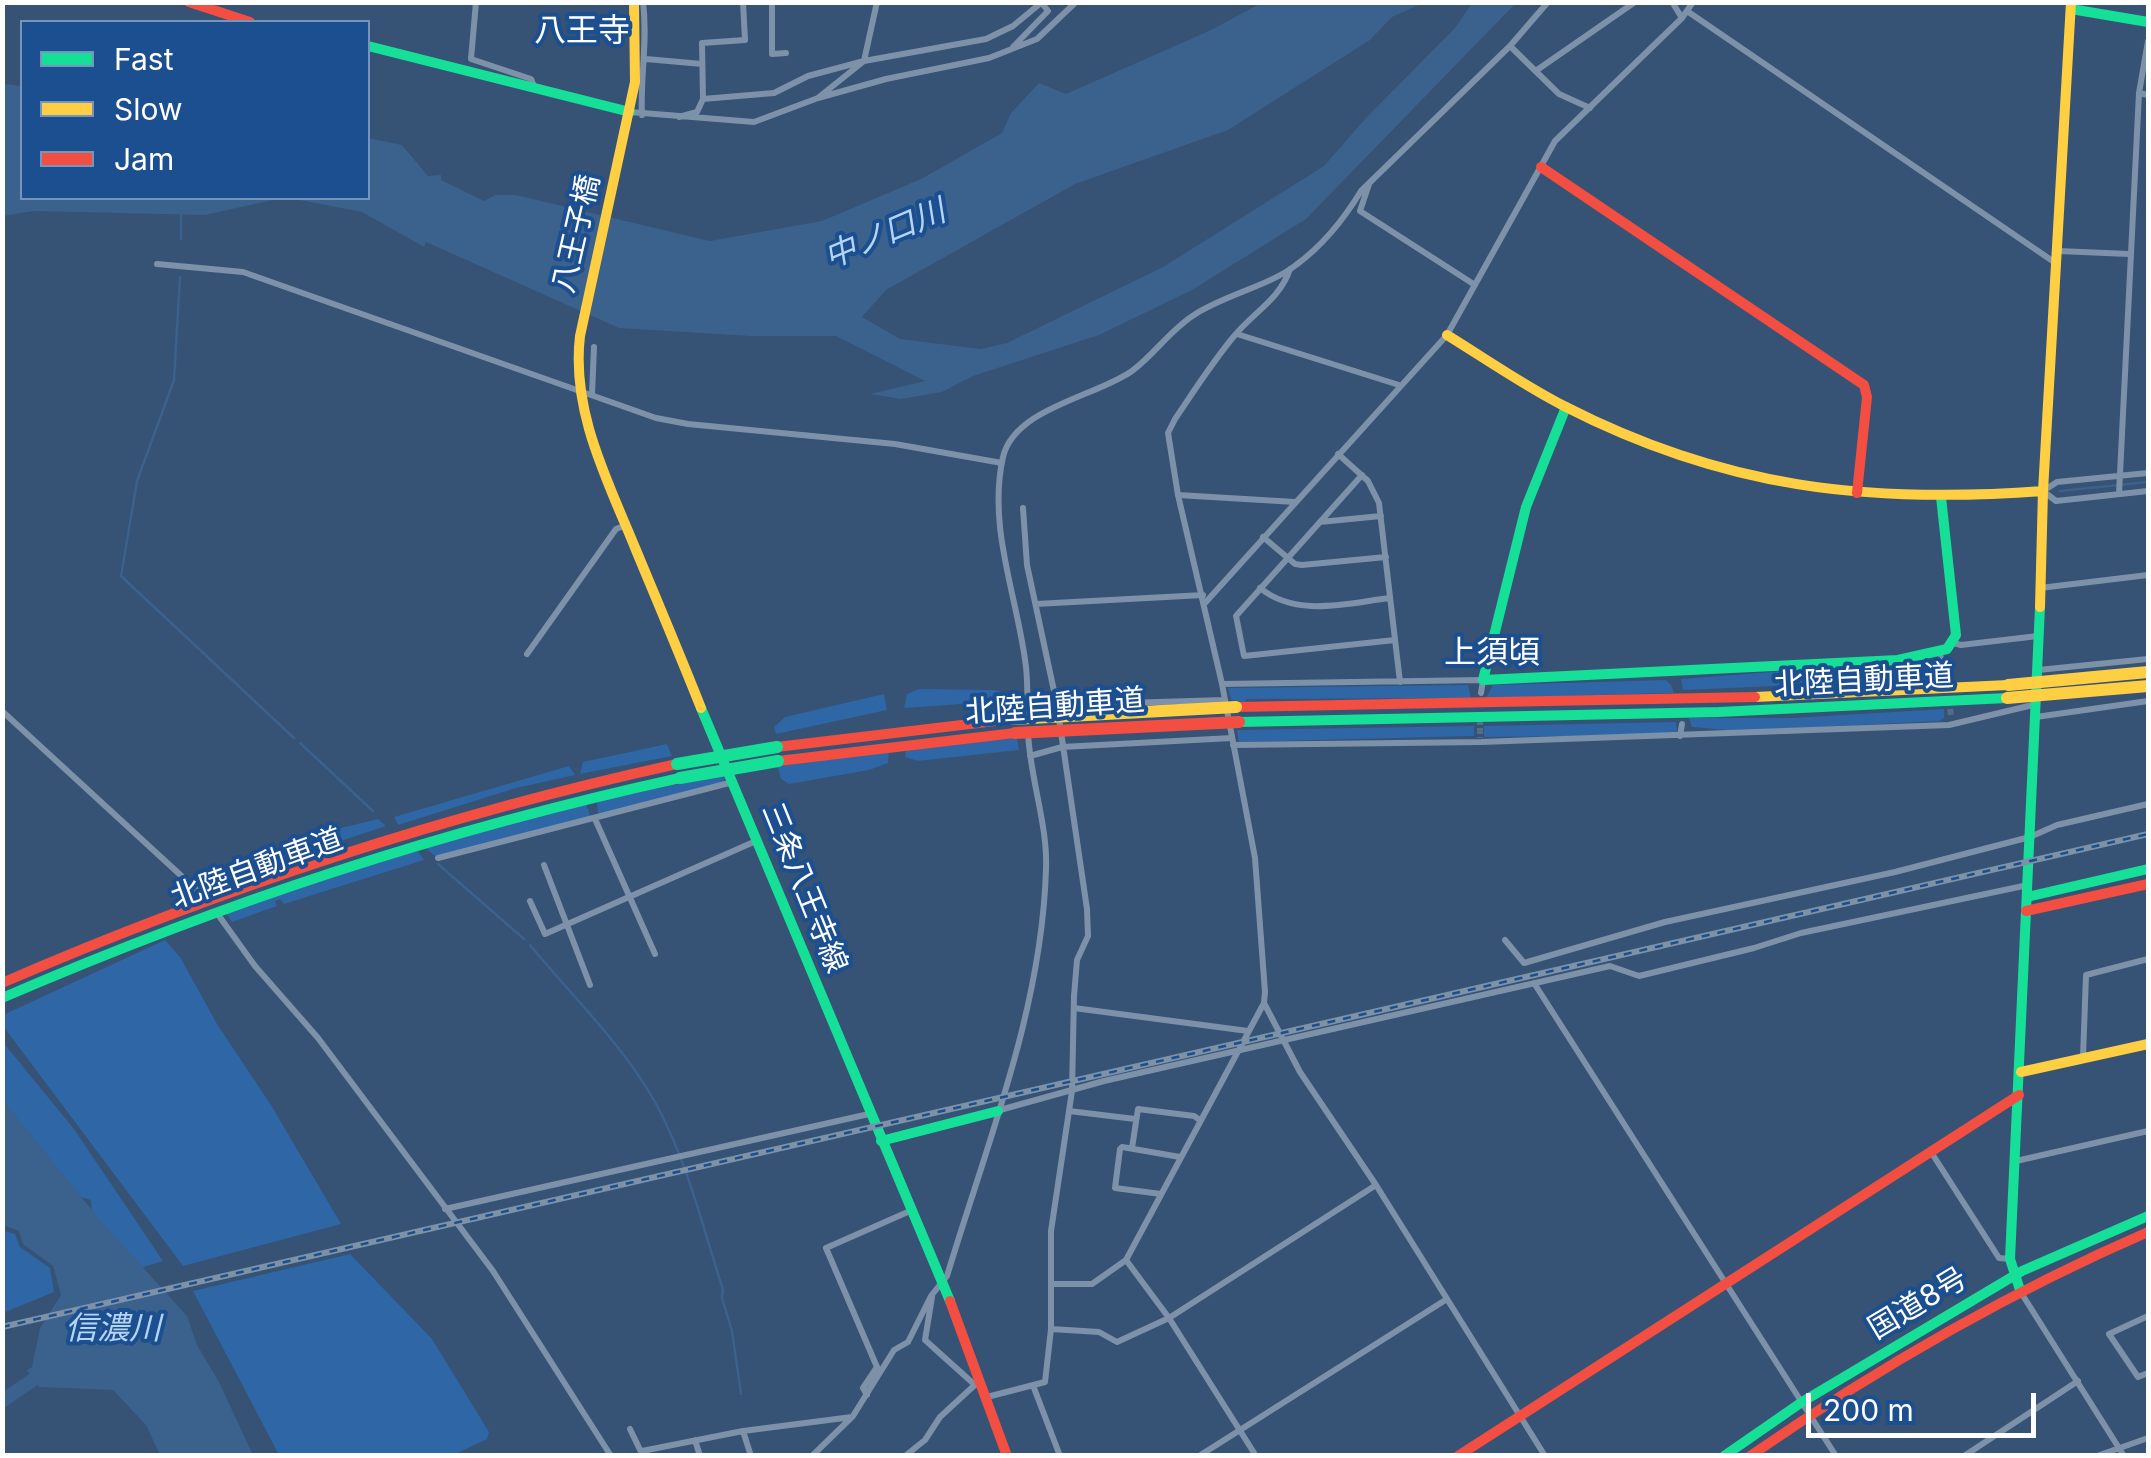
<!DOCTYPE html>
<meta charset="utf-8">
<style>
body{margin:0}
#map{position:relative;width:2151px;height:1458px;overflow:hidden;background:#365274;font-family:Inter,sans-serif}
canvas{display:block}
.frame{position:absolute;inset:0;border:5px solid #fff;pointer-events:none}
.legend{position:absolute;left:20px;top:20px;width:350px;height:180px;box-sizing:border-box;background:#1b4f8f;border:2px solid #7695bc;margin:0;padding:12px 18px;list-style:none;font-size:30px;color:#fff}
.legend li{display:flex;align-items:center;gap:20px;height:50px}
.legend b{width:50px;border:2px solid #7695bc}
.scale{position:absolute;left:1806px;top:1393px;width:230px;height:45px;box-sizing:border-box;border:5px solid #fff;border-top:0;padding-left:12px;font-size:30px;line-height:35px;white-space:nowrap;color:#fff;-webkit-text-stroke:8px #1b4f8f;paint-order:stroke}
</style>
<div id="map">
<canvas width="2151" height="1458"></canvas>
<div class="frame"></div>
<ul class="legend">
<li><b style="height:12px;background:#16e098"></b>Fast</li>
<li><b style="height:12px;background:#ffcf43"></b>Slow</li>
<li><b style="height:12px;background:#f24e42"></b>Jam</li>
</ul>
<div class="scale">200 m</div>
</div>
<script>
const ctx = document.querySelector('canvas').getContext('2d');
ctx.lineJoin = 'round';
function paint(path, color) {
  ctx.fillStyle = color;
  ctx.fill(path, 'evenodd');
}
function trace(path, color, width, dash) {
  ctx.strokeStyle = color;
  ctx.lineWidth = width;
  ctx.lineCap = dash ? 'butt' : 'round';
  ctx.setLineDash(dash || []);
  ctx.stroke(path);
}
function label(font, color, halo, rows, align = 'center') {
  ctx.font = font + ' Inter,"Noto Sans JP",sans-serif';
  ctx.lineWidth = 8;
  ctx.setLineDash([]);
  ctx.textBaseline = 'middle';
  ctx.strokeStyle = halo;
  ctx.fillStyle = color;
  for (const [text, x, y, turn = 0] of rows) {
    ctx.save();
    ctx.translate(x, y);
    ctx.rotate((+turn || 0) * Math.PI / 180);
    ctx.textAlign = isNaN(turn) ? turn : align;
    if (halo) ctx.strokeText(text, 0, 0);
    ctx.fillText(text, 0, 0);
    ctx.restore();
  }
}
paint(new Path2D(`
 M1863,665L1939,668L1943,682L1841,683L1683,690L1681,679Z
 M1666,680L1671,685L1674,693L1486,698L1493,685Z
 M1468,685L1471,698L1247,699L1244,702L1231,700L1228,688Z
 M919,689L994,690L1016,695L1017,707L961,704L904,708L907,694Z
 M884,694L887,710L776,734L774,727L785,717Z
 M1944,709V718L1940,721L1738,731L1692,727L1689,718H1792Z
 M1676,722L1677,731L1674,735L1484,737V726Z
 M1474,726V736L1239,742L1237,730Z
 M1017,738L1019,750L918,761L905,757L906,750Z
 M667,744L672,756L580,774L583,762Z
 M889,751L888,763L869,770L789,784L781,779L777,764Z
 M569,766L575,775L516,788L398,825L394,817Z
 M722,775L725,779L720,783L598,814L597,801Z
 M586,804L590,815L587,818L435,856L423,846Z
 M378,819L386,826L253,870L204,891L197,885L198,880L241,862L247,869L251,866L247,859L328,831Z
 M418,851L424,860L284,904L280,899L275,901L277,906L232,922L226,913L302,886Z
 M165,940L180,957L217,1024L271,1105L341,1224L183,1266L3,1026V1015Z
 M2,1041L74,1129L163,1261L140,1268L92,1220L91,1200L72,1195L3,1110Z
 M2,1230L15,1234L20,1247L50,1268L54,1292L3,1313Z
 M350,1254L432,1339L489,1432L487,1439L453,1455H279L193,1291Z`), '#2f66a5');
paint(new Path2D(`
 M1261,3H1423L1392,17L1370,40L1228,130L1075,184L886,290L862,317L900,339L981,349L1007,343L1163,267L1324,166L1365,119L1454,29L1472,3H1516L1306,219L1192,290L1099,335L973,376L942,392L901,399L870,394L925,381L836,336H751L619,328L426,242L424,247L362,212L289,198H368V138L402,145L428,176L441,175V180L484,201L495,195H516L710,241L822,221L921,179L1002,133L1011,113L1039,83L1066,94L1211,30Z
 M3,84L22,86V198H282L205,215L33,211L3,216Z
 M2,1099L100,1220L187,1316L197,1345L219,1382L253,1455H160L146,1425L113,1390L39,1387L27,1370L32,1367L40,1328L61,1295L53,1266L23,1244L19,1231L3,1225Z`), '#3b618d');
trace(new Path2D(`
 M181,239V214
 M180,277L174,380L137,481L121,576L294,738
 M2060,491L2148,482
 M300,743L373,811
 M438,864L524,939
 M530,945C572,996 623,1045 655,1102C687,1160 703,1228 723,1290L722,1298L732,1331L741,1394`), '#3b618d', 2.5);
trace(new Path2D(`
 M2,1401L47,1370`), '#3b618d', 14);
trace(new Path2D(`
 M1949,700L1951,716
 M1480,719V738`), '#546c89', 6, [6, 3]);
trace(new Path2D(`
 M476,2L471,59L531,79L534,86
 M772,2V54L786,53
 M1672,2L1682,18
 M1687,11L2057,264
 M1510,46L1559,94L1590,108
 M1013,47L1048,11L1041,2
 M646,59L702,64
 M1537,70L1635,2
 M2139,93L2148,95
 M819,97L864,61L877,2
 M703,99L702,43L745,40L743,2
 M630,112L754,122L818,98L886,79L989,58L1037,39L1076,2
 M642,115C640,78 648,41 643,2
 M679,117L697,112L703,99L774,93L808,76L864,61L986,39L1013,26L1042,2
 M1369,184L1360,211L1475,285
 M2058,251L2129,254
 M157,264L243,272L656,418L688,424L895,444L1002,463
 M1237,334L1399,385
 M592,394L594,347
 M1338,454L1368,481L1379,503L1400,682
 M2148,473L2057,482L2043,491L2056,501L2148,491
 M1362,475L1236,616L1244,656L1395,640
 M2119,494L2139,93L2148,41
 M1178,495L1295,502
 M1320,522L1381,516
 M1263,537L1295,564L1302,565L1386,557
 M1260,588C1297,618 1347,603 1390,598
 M2040,588L2148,575
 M1205,603L1447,335L1555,141L1682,18L1693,2
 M1036,604L1203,595
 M1953,643L1961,645L2038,636
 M1939,651L1946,674
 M527,654L616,529L624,526
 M2038,670L2148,659
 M1222,684L1483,680L1481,693
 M1057,705L1225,700
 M2,711L200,893
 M2036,717L2148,701
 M1028,721C1027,703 1028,685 1026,667C1018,598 987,528 1003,457C1015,408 1095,397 1132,371C1154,355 1170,330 1194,315C1222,296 1271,285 1296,265C1322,246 1344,219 1361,191L1510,46L1548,2
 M1680,736L1682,724
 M1233,745L1481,742L1949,725L2037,704
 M1030,756L1062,747L1232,738
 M595,819L655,954
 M438,858L733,782
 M544,865L590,985
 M530,901L545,934L756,841
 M219,916L255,966L318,1038L493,1271L611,1456
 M1505,940L1524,963L1665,922L1895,872L2030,837L2057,825L2148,804
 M1534,983L1836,1456
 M1264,1003L1300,1072L1376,1185L1545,1456
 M1074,1008L1248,1031
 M2083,1057L2086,975L2148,959
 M1000,1110L1104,1081L1610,966L1639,976L1754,948L1801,933L2028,885
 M1069,1111L1135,1119
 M1132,1148L1138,1109L1194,1116L1200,1120
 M1931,1152L1999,1258L2010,1259
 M2016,1161L2148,1131
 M1161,1194L1115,1188L1120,1149L1122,1147L1180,1157
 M445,1209L869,1114
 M1126,1260L1169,1318L1256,1456
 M1052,1284H1092L1126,1260L1264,1003L1265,992L1255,858L1222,684L1178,495L1168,433L1175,419C1194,391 1213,361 1235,335C1254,312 1280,299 1290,269
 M2020,1291L2124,1456
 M932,1297L925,1340L975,1385
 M2148,1316L2109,1334L2138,1377L2148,1373
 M1051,1329L1099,1332L1117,1342L1169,1318L1376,1185
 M1034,1388L1060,1456
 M867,1395L863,1388L877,1367L826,1248L910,1211
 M987,1397L1045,1382L1051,1329V1231L1072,1091L1074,996L1077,960L1088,936L1087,909L1057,705L1027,565L1023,508
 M630,1429L643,1456
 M743,1431L751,1456
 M695,1440L700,1456
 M642,1451L743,1431L852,1417
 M812,1456L853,1416L894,1350L908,1342L931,1296L947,1276C987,1143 1042,1009 1046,869C1048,826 1030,778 1028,733
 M905,1456L925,1440L940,1417L978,1382
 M1199,1456L1447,1299
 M1964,1456L2078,1381
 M2097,1456L2148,1438`), '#7d92a8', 6);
trace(new Path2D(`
 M2071,9L2148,22
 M368,46L630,112
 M1566,407L1526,507L1483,680L1898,660L1947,649L1956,635L1941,497
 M701,708L950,1301
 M1239,722L1719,712L2007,698
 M2027,897L2148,869
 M2,998C225,902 442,830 680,778
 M881,1141L998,1111
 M2020,1290L2010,1259L2040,607
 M1724,1456L1802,1402L2022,1271L2148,1216`), '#16e098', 10);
trace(new Path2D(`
 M634,2L635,82L580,336C571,412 608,481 636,550C658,603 680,655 701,708
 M1447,335C1486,359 1523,385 1564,406C1724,488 1866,504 2043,491
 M2040,607L2043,491L2071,2
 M1755,697L2008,685
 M2021,1072L2148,1044`), '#ffcf43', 10);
trace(new Path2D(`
 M189,2L250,22
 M1541,167L1864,385L1867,397L1857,493
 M1236,707L1755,697
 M777,747L1012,719
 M778,761L1015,733
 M2026,911L2148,884
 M2,983C221,888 444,815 677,764
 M950,1301L1007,1456
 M1458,1456L2019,1095
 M1750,1456C1876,1369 2007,1293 2148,1232`), '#f24e42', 10);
const rail = new Path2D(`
 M2,1327L2148,834`);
trace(rail, '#7e92a7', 6);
trace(rail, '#1b4f8f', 2.5, [8]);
trace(new Path2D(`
 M677,764L777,747
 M680,778L778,761`), '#16e098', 12);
trace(new Path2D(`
 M2008,685L2148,672
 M2007,698L2148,686
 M1012,719L1236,707`), '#ffcf43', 12);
trace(new Path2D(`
 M1015,733L1239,722`), '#f24e42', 12);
label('30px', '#fff', '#1b4f8f', [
 ["八王子橋",577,234,-77],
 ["北陸自動車道",1864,681,-3],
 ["北陸自動車道",1055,707,-4],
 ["北陸自動車道",257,869,-20],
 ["三条八王寺線",804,888,68],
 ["国道8号",1918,1304,-31]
]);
label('32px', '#fff', '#1b4f8f', [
 ["八王寺",582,31],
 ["上須頃",1492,653]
]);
label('italic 32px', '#b5d3f5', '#1b4f8f', [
 ["中ノ口川",885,235,-23],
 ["信濃川",113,1329]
]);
</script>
